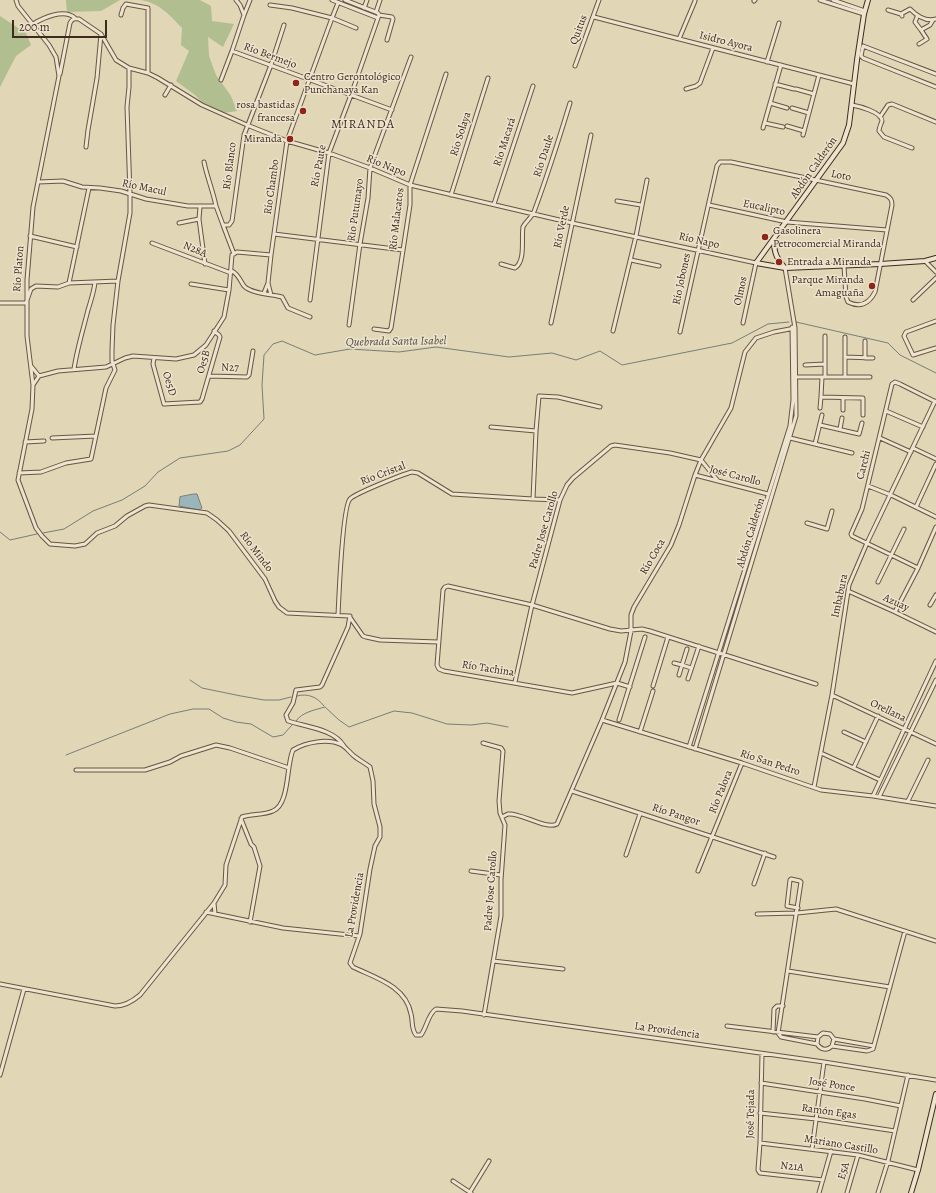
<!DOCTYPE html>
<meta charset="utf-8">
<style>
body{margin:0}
#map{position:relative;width:936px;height:1193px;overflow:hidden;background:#e1d6b5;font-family:Alegreya,serif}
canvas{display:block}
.scale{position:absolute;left:12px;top:20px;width:95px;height:18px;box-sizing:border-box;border:2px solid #402a1b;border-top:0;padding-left:5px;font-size:12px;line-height:14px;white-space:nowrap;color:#402a1b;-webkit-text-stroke:3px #ece4cf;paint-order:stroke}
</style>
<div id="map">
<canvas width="936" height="1193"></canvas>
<div class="scale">200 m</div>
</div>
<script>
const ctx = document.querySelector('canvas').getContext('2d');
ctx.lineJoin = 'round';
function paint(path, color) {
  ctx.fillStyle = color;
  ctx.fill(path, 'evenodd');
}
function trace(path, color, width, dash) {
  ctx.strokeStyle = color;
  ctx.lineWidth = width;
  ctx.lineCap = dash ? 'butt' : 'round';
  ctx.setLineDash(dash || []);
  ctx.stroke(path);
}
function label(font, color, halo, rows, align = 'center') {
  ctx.font = font + ' Alegreya,serif';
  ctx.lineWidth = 3;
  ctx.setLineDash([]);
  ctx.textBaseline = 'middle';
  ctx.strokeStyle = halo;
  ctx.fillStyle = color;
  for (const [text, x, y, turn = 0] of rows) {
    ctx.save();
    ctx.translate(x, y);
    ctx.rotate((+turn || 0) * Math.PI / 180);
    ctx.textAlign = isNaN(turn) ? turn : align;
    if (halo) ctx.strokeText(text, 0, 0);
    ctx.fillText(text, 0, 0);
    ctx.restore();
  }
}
paint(new Path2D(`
 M66,0H120L101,11L67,12Z
 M140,0H200L211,6L212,21L234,24L223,47L208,37L209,56L216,75L231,96L237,111L217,114L204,104L195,95L176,81L189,51L181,45L182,28C170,15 158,2 140,0Z
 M0,16L26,33L31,45L16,56L0,87Z`), '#b0be90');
const water = new Path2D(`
 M194,494H197L202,508L199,510L179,506L180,497Z`);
paint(water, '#9bb6ba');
trace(water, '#777e7a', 1);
trace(new Path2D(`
 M796,322L888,343L900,355L936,373
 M0,532L10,540L37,534
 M43,533L64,529L93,511L122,500L145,486L158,472L180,458L228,451L240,445L264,419L262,385L264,355L273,344L282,341L315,355L350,349L399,352L436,347L509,357L552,353L576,360L600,351L622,365L732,343L768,324L789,322
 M190,680L202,688L241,696L264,700H279L291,697
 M297,696C308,693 317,697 324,706
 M296,721C302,712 315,710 325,707L339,720L349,727L394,711L412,713L447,724L471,725L487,723L508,727
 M66,755L170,714L193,709H209L223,718L236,722L251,724L273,737L283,735L292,725`), '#777e7a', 1);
const street = new Path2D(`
 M16,0L18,6L49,45L56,57L59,76L33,207L27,280V336L33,385L32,409L18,480L36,528L42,536L50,544L75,546L85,544L97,533L115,526L127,516L145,506L149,505L207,513L217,520L229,531L265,579L275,601L279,607L287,613L349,616L363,636L366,637L380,640L438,642
 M332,0L378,18
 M345,0L378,13L379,15L378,18
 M820,0L864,14
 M833,0L865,11
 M754,1L755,0
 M270,5L292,8L332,18L338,3
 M364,8L367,0
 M888,10L901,14L902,16
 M376,12L380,0
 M901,14L910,9C917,16 926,22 936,19
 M121,15L123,8L126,4L148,8V73
 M244,15L250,0
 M379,15L392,17L393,19L387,40
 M594,17L854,84
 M917,17L915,22L921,30L930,25L933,20
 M33,24C43,18 64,8 75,18
 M679,39L695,1
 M919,44L927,39L921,30
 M863,46L861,56L863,58L936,87
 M863,46L936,74
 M232,51L392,110
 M767,62L779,23
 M575,66L599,0
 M60,74L70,23C72,19 74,18 79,19L101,34L116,60L129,68L148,73L158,78L202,105L247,125L287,141L329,153L370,168L410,185L572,223L756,263L743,323
 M221,80L232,51L244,15L240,5L236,0
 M775,84L794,89
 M686,89L696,86L700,83L713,48
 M796,89L814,94
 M165,95L171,85
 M770,103L787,108
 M852,105C858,106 882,112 882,121C881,124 879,128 879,131L884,137L912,148
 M792,108L809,113
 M880,117L888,105L892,104L936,122
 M765,123L783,127
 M787,126L804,131
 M763,128L781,65
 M803,135L819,75
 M86,147L88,130L97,78L101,34
 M204,162C207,177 213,191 216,206
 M38,182L63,181L82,187L100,188L121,191L146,199L188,206H216L223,225H229L232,221L244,135L271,65L284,25
 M451,195L488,78
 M617,201L641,205
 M494,204L533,86
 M709,205L787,222L887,230
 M200,207L199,219L205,264
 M179,223L199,219
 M223,225L234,254
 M274,234L403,250
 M30,236L77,247
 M152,243L231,273
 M631,260L659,266
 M925,261L936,272
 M501,264L515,268C526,261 521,238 523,227C525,222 533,217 535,209C548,174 559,139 570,103
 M232,271C238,274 240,280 244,286C252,294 271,294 282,297L288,308L310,317
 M69,283L89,188
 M268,283L271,295
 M191,284L229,290
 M264,293L268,283L271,255L287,141L332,18L356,28
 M310,300L329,153L351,95L378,18
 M913,300L936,278
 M0,303H26L31,289L36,286L58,287L69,283L118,281
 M936,321L906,332L904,336L913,355L936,348
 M551,323L591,135
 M349,325L360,244L368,198L370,168L411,57
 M374,329L389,331L391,328L410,205V185L446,74
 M613,331L636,236L647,180
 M680,332L717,166L720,162H731L886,195C891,198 892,200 892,205L875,292C869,304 860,308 848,302L846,297L844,266
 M825,336V377
 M865,341V358
 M845,357V337
 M154,358L153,364L164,404L200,402L202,399L220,337L219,335L214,331
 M805,365L825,364
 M31,366L39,376L58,371L106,367L125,358L133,356L176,359L194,355L206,345L224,317L229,290L232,255L237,252L271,255
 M74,369C77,349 83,330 88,310C91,300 94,292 95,282
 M209,376L247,377L249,375L253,351
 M794,377H870
 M822,377L821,397L863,398V415
 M845,377V357L873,358
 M33,385L39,376
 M820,408L821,397
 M843,410V398
 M886,411L923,427
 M820,425L859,434L862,423
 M491,427L536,431L533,499
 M840,429L842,418
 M536,431L539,396L558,397L600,407
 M52,438L96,436
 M790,438L852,453
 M880,438L911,452
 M25,442L44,441
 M815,444L822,415
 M913,448L936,459
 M19,473L41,472L66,463L91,459L106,388L115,370L112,361V350L113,325L118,281L130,213V194L127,107L129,87V68
 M695,475L768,494
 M868,486L891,495L936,517
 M916,507L936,464
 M807,523L827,529L832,511
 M918,568L852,536L851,534L862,509L892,384L895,382L900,384L936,402
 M878,582L904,529
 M848,591L895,612L936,632
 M930,605L936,595
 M895,612L918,568L936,527
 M338,615C339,598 342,507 350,499C354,494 403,474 412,472L418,473L452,494L533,499L560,500
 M687,649L682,665L691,668
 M674,663L682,665L679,675
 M688,679L699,646
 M515,682L532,605L560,500L567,485L573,478L611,446L615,445L670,453L701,460L718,481
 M653,686L668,637
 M630,687L617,683L572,693L444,671L439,669L437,665L443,590L445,587L448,586L532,605L610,629L621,631L642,629L650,631L816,684
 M832,695L936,744
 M602,720L742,763L821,790L873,796L936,806
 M619,720L645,637
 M640,732L653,691
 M844,732L866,742
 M483,743L501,748L503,751L499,801L500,813L505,825L501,880V916L484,1015
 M344,746C334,729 306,727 288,721L286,715L293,703L296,690L320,687L322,685L348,627L350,616
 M689,747L790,426L793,400L792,327
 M695,749L796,416L795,328L785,268
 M821,753L880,780
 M854,767L878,716
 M76,770H145L170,762L181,756L216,745L230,748L289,768
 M814,787L832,695L849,585L867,543L935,401
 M572,791L774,857
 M873,796L936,661
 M879,797L936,680
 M908,801L928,760
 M502,817C504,816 506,815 508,814C520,812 546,830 557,824L602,720L625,662L631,631V615L634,607L671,545L679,525L695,475L701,460L731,408L745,352L756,338L774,332L795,328
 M241,819L251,844L254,847L260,866L250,922
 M626,855L640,814
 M471,871L501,875
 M698,871L742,763
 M754,884L765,853
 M214,903L215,914
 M206,912L283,928L359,936
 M757,914L797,913L836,909L936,941
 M493,961L563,969
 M788,971L890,987
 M0,984L115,1006C125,1006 133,1001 140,995L214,903L225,885L226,865L242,817C252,814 264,815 273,811C290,804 286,765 293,750C306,742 328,738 342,745C347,748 350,753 354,756C359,760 365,763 370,767L373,781L374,804L380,827V837L375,846L370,869L360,934L350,963L353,967C376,978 406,986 411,1014C413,1021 411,1029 416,1035H421C427,1027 428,1014 436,1009L462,1011L824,1062L936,1080
 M727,1026L818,1037
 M773,1032L774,1009L777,1006H783
 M778,1033L801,882L800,881L791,879L790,880L787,906L798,908
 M778,1033L781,1037L817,1044C821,1050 827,1051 832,1046L834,1039L830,1034L823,1033L818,1037L817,1044
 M834,1039L874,1046
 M832,1046L867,1051L873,1049L905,931
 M762,1054L760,1143L758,1170L760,1173L823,1180
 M0,1075L24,989
 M761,1083L865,1099L901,1106
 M760,1113L816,1119L895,1131
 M760,1143L858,1155L918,1170
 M812,1149L824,1062
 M453,1181L471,1193
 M470,1192L489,1161
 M819,1193L831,1151
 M847,1193L858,1155
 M878,1193L888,1161L908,1075`);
const secondary = new Path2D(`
 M868,0L864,14L857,60L849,125L843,143L756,263L785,268L880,264L925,261L936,258
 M774,241C774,253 777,259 785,268
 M911,1193L918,1170L936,1094`);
trace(street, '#685542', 5);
trace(secondary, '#402a1b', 6);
trace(street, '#ece4cf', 3);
trace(secondary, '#ece4cf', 4);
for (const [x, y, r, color] of [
 [296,83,4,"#8f2418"],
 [303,111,4,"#8f2418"],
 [290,139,4,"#8f2418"],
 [765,237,4,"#8f2418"],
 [779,262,4,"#8f2418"],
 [872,286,4,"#8f2418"]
]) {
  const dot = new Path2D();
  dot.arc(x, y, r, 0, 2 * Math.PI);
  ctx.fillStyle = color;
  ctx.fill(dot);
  trace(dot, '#ece4cf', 1.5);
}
label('11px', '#402a1b', '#ece4cf', [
 ["Quitus",579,30,-69],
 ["Isidro Ayora",726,42,14],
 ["Río Bermejo",270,56,20],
 ["Río Solaya",461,134,-72],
 ["Río Macará",505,142,-72],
 ["Río Daule",544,156,-72],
 ["Río Blanco",230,166,-83],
 ["Río Paute",319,166,-79],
 ["Río Napo",386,166,22],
 ["Abdón Calderón",814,168,-55],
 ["Loto",841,176,12],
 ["Río Chambo",272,187,-82],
 ["Río Macul",144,188,12],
 ["Eucalipto",764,208,12],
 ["Río Putumayo",356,210,-82],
 ["Río Malacatos",397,219,-83],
 ["Río Verde",562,227,-78],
 ["Río Napo",699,241,13],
 ["N28A",195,250,22],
 ["Río Platon",19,269,-86],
 ["Río Jobones",682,279,-78],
 ["Olmos",741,291,-78],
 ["Oe5B",204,362,-74],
 ["N27",230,368,1],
 ["Oe5D",169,384,73],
 ["Carchi",864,465,-76],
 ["Río Cristal",383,474,-21],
 ["José Carollo",735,476,15],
 ["Padre Jose Carollo",544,530,-74],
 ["Abdón Calderón",751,533,-73],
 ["Río Mindo",256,552,53],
 ["Río Coca",653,557,-60],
 ["Imbabura",840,596,-78],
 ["Azuay",896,603,25],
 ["Río Tachina",488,669,9],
 ["Orellana",888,711,25],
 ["Río San Pedro",770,763,18],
 ["Río Palora",721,792,-68],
 ["Río Pangor",676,815,18],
 ["Padre Jose Carollo",491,891,-86],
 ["La Providencia",355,905,-80],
 ["La Providencia",667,1031,8],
 ["José Ponce",832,1085,9],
 ["Ramón Egas",829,1112,8],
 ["José Tejada",751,1114,-89],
 ["Mariano Castillo",841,1145,9],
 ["N21A",792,1167,6],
 ["E5A",844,1171,-74]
]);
label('11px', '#402a1b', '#ece4cf', [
 ["Centro Gerontológico",304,77],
 ["Punchanaya Kan",304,90],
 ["rosa bastidas",295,105,"right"],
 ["francesa",295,118,"right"],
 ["Miranda",282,139,"right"],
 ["Gasolinera",773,231],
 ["Petrocomercial Miranda",773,244],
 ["Entrada a Miranda",787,262],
 ["Parque Miranda",864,280,"right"],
 ["Amaguaña",864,293,"right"]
], 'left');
label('italic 12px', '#574d43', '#ece4cf', [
 ["Quebrada Santa Isabel",396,342,-1]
]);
ctx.letterSpacing = '1px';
label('13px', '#402a1b', '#ece4cf', [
 ["MIRANDA",363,125]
]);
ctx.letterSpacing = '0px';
</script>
